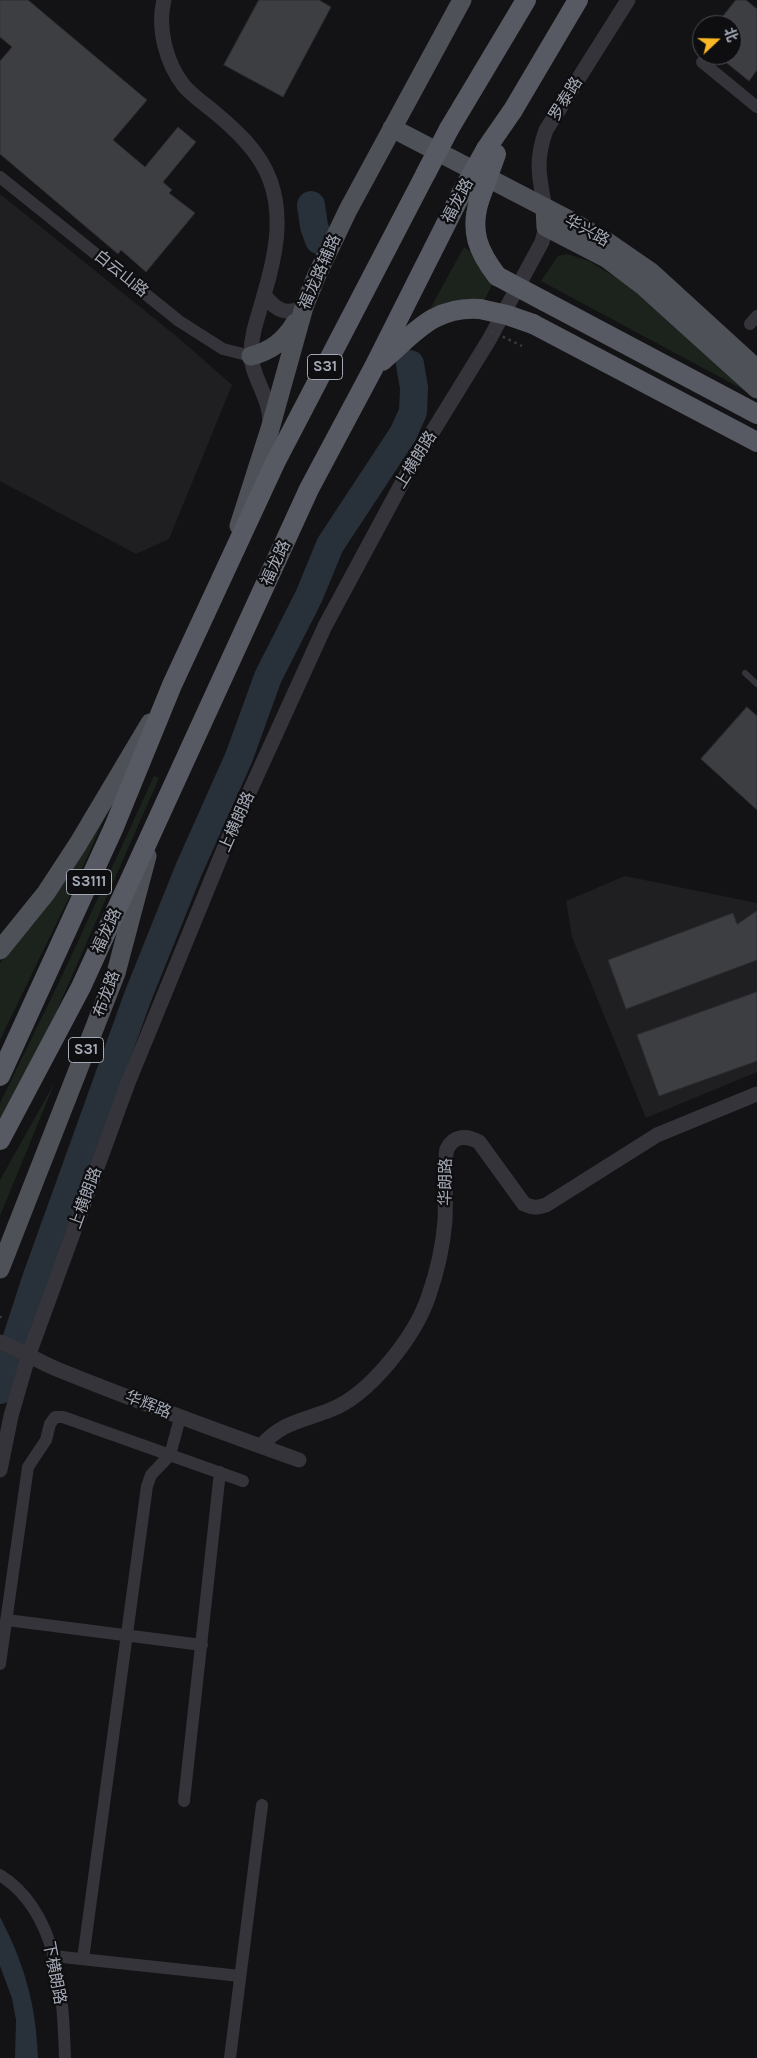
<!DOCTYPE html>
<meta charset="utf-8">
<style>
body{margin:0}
#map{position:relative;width:757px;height:2058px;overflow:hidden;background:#131315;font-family:Karla,"Noto Sans SC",sans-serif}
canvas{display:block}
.north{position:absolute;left:692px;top:15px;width:50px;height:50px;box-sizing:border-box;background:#0e0e10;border:1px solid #4a4c52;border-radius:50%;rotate:69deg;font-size:14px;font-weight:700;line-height:20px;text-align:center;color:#a4a9b6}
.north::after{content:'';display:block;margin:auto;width:18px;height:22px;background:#fbb724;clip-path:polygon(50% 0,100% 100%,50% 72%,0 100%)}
</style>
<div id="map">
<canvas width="757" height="2058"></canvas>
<div class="north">北</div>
</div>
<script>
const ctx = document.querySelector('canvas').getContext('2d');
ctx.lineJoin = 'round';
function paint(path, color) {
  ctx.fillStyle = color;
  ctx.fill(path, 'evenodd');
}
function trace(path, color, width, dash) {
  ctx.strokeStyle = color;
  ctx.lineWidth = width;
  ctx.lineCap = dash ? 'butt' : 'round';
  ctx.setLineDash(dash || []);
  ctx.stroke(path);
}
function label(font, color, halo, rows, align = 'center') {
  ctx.font = font + ' Karla,"Noto Sans SC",sans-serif';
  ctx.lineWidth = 4.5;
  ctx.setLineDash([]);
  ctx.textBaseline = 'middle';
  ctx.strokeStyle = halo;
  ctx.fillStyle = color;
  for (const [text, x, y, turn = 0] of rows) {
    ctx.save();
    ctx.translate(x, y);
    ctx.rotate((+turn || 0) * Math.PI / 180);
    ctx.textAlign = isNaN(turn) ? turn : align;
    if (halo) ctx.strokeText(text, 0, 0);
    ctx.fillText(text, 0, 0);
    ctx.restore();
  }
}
paint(new Path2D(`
 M0,194L181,340L232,385L169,539L136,554L0,481Z
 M625,876L757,903V1072L646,1118L572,937L566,901Z`), '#1f1f22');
paint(new Path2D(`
 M464,247C477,254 481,274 492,285L483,303L434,310L431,307Z
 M567,254L589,261L625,283L745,387L744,390L541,281L558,256Z
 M154,776L159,778L54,1017L0,1127V1103L62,976Z
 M116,792L73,889L0,1040V963L40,908Z
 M55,1082L0,1216V1180Z`), '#1b231c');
paint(new Path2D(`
 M0,1917C25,1965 36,2005 38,2058H15L16,2020L12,1998L0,1966Z`), '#283139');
trace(new Path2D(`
 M311,205L314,226L319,240
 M0,1390L36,1279L138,996L189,869L239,757L268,677L309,596L330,545L403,434L413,412L414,388L410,364`), '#283139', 28);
const building = new Path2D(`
 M0,0H28L147,100L113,140L145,167L178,127L196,142L163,182L172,190L169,193L195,213L146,272L121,250L118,254L0,154V61L12,47L0,37Z
 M259,0H319L331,7L283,97L224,65Z
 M736,0H746L757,9V70L749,81L717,55H732V25H716Z
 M747,707L757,716V810L701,759Z
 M757,911V960L626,1009L608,960L733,913L737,924Z
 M757,992V1061L659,1096L637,1035Z`);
paint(building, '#3d3e42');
trace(building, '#2d2d31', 1);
trace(new Path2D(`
 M0,1318L1,1316`), '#3a3b41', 2.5, [2.5, 4]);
trace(new Path2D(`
 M745,673L757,684`), '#34343a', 6);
trace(new Path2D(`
 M702,62L757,107
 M0,177L179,321L223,349L251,356
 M750,324L757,316
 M7,1620L202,1645
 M0,1664L28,1467L46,1440L50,1424L55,1417H63L243,1481
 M184,1801L220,1472
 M0,1875C59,1912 63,1995 65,2058
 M53,1956L240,1976
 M83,1959L147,1486L151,1475L170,1455L180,1418
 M230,2058L262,1805`), '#34343a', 12);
trace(new Path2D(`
 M164,0C157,28 166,63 184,86C192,95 203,103 213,111C235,129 260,152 270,180C284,218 275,258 264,295C259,315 251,333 251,354C251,376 270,397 270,422
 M545,208C539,177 535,160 546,130L628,0
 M264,295C276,310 285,316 304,307
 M0,1342C21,1350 39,1362 59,1370C138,1402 218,1431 299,1460
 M261,1446C282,1422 302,1421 330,1410C370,1395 416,1335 429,1295C437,1272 443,1245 445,1221C446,1208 444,1156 447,1149C454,1135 467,1135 479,1142L524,1204C533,1208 537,1208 546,1205L657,1135L757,1094
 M0,1470L11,1416L29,1354L128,1083L228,839L325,626L409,470L489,340L542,242L546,227`), '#34343a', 15);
trace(new Path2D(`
 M392,128L571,221L609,243L651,272L757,369
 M545,208L546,227L606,258L643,286L757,389
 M251,356C271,351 284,341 295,323
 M239,526L270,429L304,307L316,277L348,210L462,0
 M0,950L46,893L78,844L150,723
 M0,1269L116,973L147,856`), '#4f5159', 19);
trace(new Path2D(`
 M449,129L526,0
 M486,149L513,110L578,0
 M479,201C470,232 478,251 497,276
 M544,301L757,414
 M533,324L757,442
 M382,361C415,333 433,306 480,309
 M0,1076L114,827L172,685L275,463L426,173
 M0,1140L81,987L309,489L374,367L462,192`), '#575a62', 20);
trace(new Path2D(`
 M491,331L522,346`), '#3a3b41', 2.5, [2.5, 4]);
trace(new Path2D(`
 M426,173L449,129
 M462,192L486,149
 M479,201L496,154
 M497,276L544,301
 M480,309L507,315L533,324`), '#575a62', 20);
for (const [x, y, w] of [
 [325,367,35],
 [89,882,45],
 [86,1050,35]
]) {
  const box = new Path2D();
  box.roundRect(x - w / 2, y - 12.5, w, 25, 4);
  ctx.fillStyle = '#0e0e10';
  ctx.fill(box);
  trace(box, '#a4a9b6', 1);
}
label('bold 15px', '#a4a9b6', null, [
 ["S31",325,367],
 ["S3111",89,882],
 ["S31",86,1050]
]);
label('16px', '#a4a9b6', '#0e0e10', [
 ["罗泰路",566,99,-58],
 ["福龙路",458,201,-62],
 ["华兴路",587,231,29],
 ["福龙路辅路",320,272,-66],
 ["白云山路",121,274,39],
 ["上横朗路",416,460,-58],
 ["福龙路",276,563,-65],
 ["上横朗路",237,822,-66],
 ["福龙路",107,931,-65],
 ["布龙路",107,994,-70],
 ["华朗路",446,1182,-89],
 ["上横朗路",86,1198,-70],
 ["华辉路",148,1405,22],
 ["下横朗路",54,1973,79]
]);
</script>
